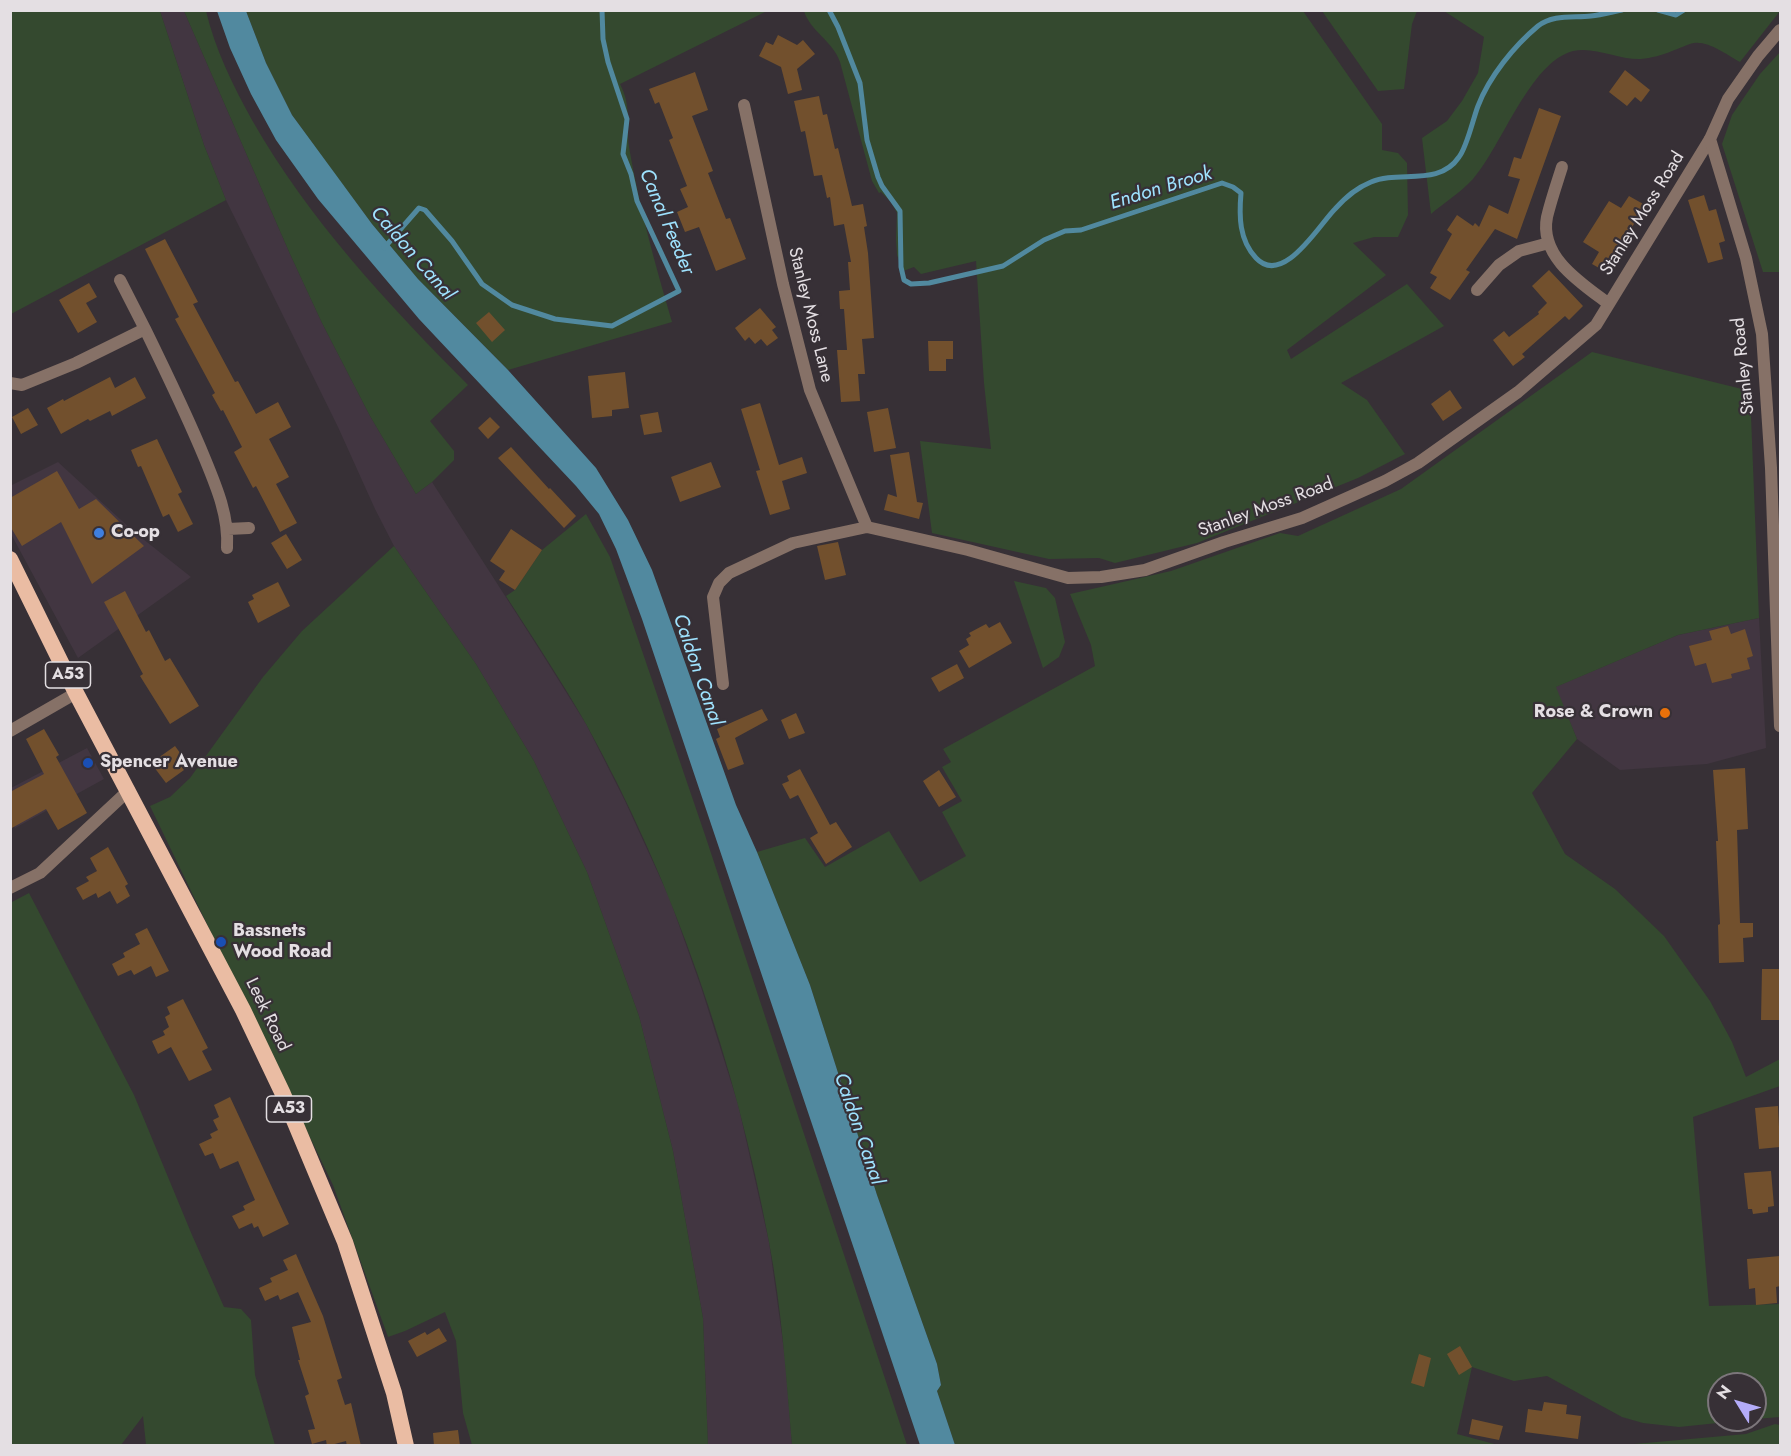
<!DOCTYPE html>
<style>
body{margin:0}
#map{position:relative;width:1791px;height:1456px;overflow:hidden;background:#373036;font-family:Jost,sans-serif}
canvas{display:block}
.frame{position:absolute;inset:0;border:12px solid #e4dfe3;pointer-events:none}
.north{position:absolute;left:1707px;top:1372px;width:60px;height:60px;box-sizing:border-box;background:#373036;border:2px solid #7c767b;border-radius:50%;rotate:307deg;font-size:16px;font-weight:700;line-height:24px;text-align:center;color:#e4dfe3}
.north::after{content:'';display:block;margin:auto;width:21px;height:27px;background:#b4acf9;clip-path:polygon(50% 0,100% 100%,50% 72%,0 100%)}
</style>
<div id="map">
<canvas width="1791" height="1456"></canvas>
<div class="frame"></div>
<div class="north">N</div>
</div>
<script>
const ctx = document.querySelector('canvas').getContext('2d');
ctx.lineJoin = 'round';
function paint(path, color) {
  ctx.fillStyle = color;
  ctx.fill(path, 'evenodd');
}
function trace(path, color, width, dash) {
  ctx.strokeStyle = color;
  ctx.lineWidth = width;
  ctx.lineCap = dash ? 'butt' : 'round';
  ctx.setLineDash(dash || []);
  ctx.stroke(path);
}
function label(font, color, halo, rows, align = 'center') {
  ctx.font = font + ' Jost,sans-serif';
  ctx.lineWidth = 4.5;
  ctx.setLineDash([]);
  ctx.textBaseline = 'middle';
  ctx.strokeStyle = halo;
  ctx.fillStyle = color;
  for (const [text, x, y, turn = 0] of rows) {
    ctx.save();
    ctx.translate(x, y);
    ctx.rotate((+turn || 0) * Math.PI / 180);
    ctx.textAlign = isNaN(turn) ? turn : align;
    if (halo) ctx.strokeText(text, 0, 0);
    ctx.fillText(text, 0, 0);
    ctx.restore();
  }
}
paint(new Path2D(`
 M160,11H184L290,254L322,323L370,416L416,494L432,482L541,652L586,724L625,801L669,897L701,987L738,1104L769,1242L785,1357L792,1445H708L703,1318L673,1151L639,1016L587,872L534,761L476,664L394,546L375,509L338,427L226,200L204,145Z
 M58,462L133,531L191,577L78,658L11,534L10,486Z
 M1759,618L1766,748L1707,764L1620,770L1577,739L1555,687L1678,635Z
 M87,748L104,779L15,828L11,821V788Z`), '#423641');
paint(new Path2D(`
 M11,10L160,11L204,145L226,200L11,314Z
 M184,11H206C215,49 233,86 252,120C309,220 387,303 468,385L430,421L454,451V460L432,482L416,494L370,416L322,323L290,254Z
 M246,11H767L620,84C632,107 626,124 629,147C639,206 655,264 672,322L508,370L418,279L372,224L337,177L292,115L266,63Z
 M804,11H1303L1382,124V150L1398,153L1407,163L1408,215L1398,237H1374L1353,243L1386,275L1287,350L1291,359L1407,284L1444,326L1341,383L1367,400L1405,454L1358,478L1197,543L1115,563L1099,558L1049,559L932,533L920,441L991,449L984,383L976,261L921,274L914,267L903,271L897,255L896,239L897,213L891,202L881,192L879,193L872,181L840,62C833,41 810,31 804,11Z
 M1322,11H1417L1412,24L1404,89L1378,91Z
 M1444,11H1780L1740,62C1727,55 1709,41 1694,43C1687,44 1679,49 1672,51C1663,55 1651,58 1641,59C1619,60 1595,46 1573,51C1530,62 1502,146 1473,179C1461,192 1444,203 1431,214L1422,138L1447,121L1462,101L1478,73L1484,37Z
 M1780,52V272H1763L1722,144L1732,115L1760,74Z
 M1592,352L1750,391L1759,618L1678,635L1556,687L1577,739L1532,793L1565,854L1615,889L1664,936L1710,1001L1732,1042L1746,1077L1780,1059V1086L1693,1117L1709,1306L1780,1304V1417L1755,1419V1384H1719V1420H1747L1679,1427L1643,1423L1622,1417L1547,1376L1514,1381L1472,1367L1457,1434L1498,1445H955L937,1391L941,1385L937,1364L877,1195L810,985L757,852L805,838L825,867L889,831L920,882L966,856L942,812L962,801L942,767L951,762L943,749L1095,666L1091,645L1070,594L1171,571L1280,533L1298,536L1401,489Z
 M586,514L610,557L705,835L907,1445H792C786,1378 782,1309 769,1242C736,1064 674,882 586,724C561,680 533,638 506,596L515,590L542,550Z
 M394,546L476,664L534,761L587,872L639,1016L673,1151L703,1318L708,1445H472L463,1413L456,1341L445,1312L405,1331L388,1337L333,1185L150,806L170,797L190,778L263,677L302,631Z
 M1014,581L1046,588L1055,598L1065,642L1059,657L1043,668Z
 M29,893L134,1095L192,1235L224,1307L241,1309L251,1320L255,1375L275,1445H146L143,1416L121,1445H11L10,903Z
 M1775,1424L1780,1425V1445H1623L1746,1434Z`), '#34492f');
paint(new Path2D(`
 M217,11H246L266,63L292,115L372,224L418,279L508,370L596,468L628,520L652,570L736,805L757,852L810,985L877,1195L937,1364L941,1385L937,1391L955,1445H920L642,619L616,549L599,514L576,486L419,319L318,199L276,140L251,94L230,48Z`), '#51899f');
trace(new Path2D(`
 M829,10L838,27L860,83L867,140L878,177L882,186L900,211L901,267L904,280L911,284L929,283L1003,266L1044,240L1065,231L1081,230L1222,183L1233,187L1241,193C1239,216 1239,240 1256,258C1283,287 1319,225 1335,209C1346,197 1356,188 1371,182C1399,170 1439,187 1459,157C1467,147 1473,119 1478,106C1489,77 1514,46 1538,26C1553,14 1573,18 1591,16C1601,15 1612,12 1622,10
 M1658,10L1676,15L1684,10
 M384,248L419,208L425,210L452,241L482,284L512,305L555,319L612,326L679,291L637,201L631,174L623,154L627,119L608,62L603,39L602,10`), '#51899f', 5);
paint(new Path2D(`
 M778,35L797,45L803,40L815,54L797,69L802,90L788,94L781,67L759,56L766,42L773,45Z
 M1625,70L1650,90L1641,102L1635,97L1627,106L1609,92Z
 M695,72L708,110L692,116L713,171L708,173L726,219L730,218L746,259L716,271L699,227L685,232L677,212L688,207L680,189L687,186L669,140L673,138L659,102L655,104L649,89Z
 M819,96L823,115L827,114L835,149L838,148L852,206L863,204L867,226L864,227L868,253L874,338L862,339L865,374H858L860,401L841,402L837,350H847L844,309H840L839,291L850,290L848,262H851L844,224L834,226L830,197L827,198L822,175L814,176L805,131L801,132L794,101Z
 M1539,108L1561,116L1517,239L1495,229L1466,270L1470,272L1450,300L1430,288L1437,277L1430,273L1452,234L1447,230L1457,215L1473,226L1475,223L1479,227L1489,205L1508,214L1520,179L1508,176L1514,157L1521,159Z
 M1704,195L1709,211L1716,209L1725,241L1719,243L1723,259L1708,263L1688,200Z
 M1629,196L1645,205L1606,272L1592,264L1599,252L1583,242L1609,201L1621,208Z
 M165,239L198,302L193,304L235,382L238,381L256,414L278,402L291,427L269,439L289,477L276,484L297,523L280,532L256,486L253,488L234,452L242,447L223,410L221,411L212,395L215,393L175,319L179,317L145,249Z
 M1549,270L1583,306L1569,320L1565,316L1522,354L1525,357L1513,366L1493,340L1504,331L1509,337L1539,314L1538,312L1547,303L1532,286Z
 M89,283L97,297L86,303L97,322L78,333L59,300Z
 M760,308L776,327L772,330L778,338L767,346L761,339L755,344L749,337L745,341L735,328Z
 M489,312L505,330L492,342L476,323Z
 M928,341H953V359H946V371H929Z
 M625,372L629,408L612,410V416L592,418L588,376Z
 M110,377L115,388L135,377L146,398L112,416L110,411L90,421L88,419L61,434L47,408L63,399L64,401Z
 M1450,390L1462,408L1443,421L1431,404Z
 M760,403L779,465L802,457L807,473L782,481L790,509L770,515L756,471L760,470L741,409Z
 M28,408L38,425L21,434L12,417Z
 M888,408L896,448L874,452L867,412Z
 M658,412L662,432L644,435L640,415Z
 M490,417L500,427L488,439L478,428Z
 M157,439L182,492L178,494L193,524L178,532L169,514L163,517L141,466L138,467L131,450Z
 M511,447L549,489L550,488L576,516L564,528L498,458Z
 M909,452L917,502L923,503L919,519L884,510L888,494L897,497L890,455Z
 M711,462L721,487L680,502L671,477Z
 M57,471L79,509L96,499L144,546L92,584L61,522L22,546L10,526V498Z
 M511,529L542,550L515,590L499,580L505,571L490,561Z
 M286,534L302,560L287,569L271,543Z
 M838,542L846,575L825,580L817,546Z
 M278,582L290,606L258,623L248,602L254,599L252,595Z
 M125,591L146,632L149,630L165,661L170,658L199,706L170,724L140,676L143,674L104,602Z
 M1000,622L1012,643L969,668L959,651L969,645L966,639L971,636L969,633L986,624L989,628Z
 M1728,626L1731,634L1745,629L1753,656L1747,658L1750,669L1731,674L1732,678L1712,683L1706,663L1695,666L1689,646L1712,640L1709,631Z
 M957,664L964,678L939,692L931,678Z
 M762,709L768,720L735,738L744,764L728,770L716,739L720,737L717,729Z
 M796,713L805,733L789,739L781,720Z
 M44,729L59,755L56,757L87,813L58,830L46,809L10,829V792L44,774L26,739Z
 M175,746L186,761L180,765L184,770L166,783L151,763Z
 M1745,768L1748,829L1737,830L1740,923H1753V937L1743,938L1744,962L1719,963L1718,925L1720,924L1716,841H1718L1713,770Z
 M800,769L830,825L836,822L852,847L826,864L810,838L818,833L798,795L790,799L782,784L789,781L787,776Z
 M939,770L956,797L939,807L923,781Z
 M108,847L128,884L125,886L130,896L117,904L110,891L98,898L96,893L83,900L76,888L89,881L86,877L97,871L90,858Z
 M147,928L169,971L156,977L151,966L134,975L131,970L118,976L112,964L125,957L123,953L140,944L135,934Z
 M1762,969H1780V1020H1761Z
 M183,999L208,1048L202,1051L212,1070L189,1081L171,1047L158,1054L152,1041L165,1035L163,1031L169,1027L165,1017L170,1014L167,1007Z
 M230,1097L289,1224L263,1237L258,1226L254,1228L252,1223L239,1229L232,1216L245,1210L243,1206L255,1200L238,1161L220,1169L213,1153L205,1156L199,1144L212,1138L210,1134L218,1130L213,1120L219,1117L214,1105Z
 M1778,1106L1780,1147L1759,1149L1755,1108Z
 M1771,1171L1774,1206L1768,1207V1212L1753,1214L1752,1209H1748L1744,1173Z
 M296,1254L323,1316L342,1378L337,1380L345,1405L351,1403L361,1446H347L346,1441L327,1446L326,1440L312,1444L308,1430L315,1429L305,1396L309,1394L298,1360H300L292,1327L311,1322L298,1292L280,1300L278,1295L265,1301L259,1288L272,1282L270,1278L288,1270L283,1260Z
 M1780,1256V1286L1776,1287L1777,1303L1756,1305L1755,1288L1749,1289L1747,1259Z
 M439,1328L447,1341L417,1357L408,1341L425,1332L427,1335Z
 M1460,1346L1472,1367L1459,1375L1447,1354Z
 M1419,1354L1431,1358L1424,1387L1411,1383Z
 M1544,1402L1567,1405L1566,1414L1581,1416L1578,1439L1525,1432L1528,1409L1542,1411Z
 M1472,1419L1503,1426L1499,1440L1469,1434Z
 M458,1430L460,1446H434L433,1433Z`), '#72502d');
trace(new Path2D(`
 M744,105L783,284L810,390L867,527
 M1562,167C1557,183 1551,200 1547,217C1539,257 1581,283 1609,304
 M120,280L145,329
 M1477,290L1499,265L1519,251L1549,243
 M10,383L22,385L76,363L145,329C166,372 187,415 205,459C217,488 229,517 227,548
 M228,529L249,528
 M723,684L713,597L719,583L729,573L793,543L867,527L968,550L1068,578L1101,577L1145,570L1224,542L1302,518L1385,481L1418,463L1518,392L1596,325L1710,139
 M10,731L76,693
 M10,888L40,873L129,790`), '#867167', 12);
trace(new Path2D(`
 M1780,30L1758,56L1728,99L1710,139L1746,258L1762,334L1771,468L1780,726`), '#867167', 12);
trace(new Path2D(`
 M10,559L76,693L243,1010L283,1094L345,1242L394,1393L406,1446`), '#eabca3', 16);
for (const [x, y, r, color] of [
 [99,533,6,"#3f7fe0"],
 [1665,713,6,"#e8710a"],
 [88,763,6,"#1a4fb4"],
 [221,942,6,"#1a4fb4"]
]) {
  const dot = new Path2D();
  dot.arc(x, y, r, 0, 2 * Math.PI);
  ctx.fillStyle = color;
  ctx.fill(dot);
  trace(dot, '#373036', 2);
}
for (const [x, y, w] of [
 [68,675,45],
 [289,1109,45]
]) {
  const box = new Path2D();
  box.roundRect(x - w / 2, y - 13, w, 26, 4.5);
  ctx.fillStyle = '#373036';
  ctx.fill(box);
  trace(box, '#e4dfe3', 1.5);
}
label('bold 16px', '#e4dfe3', null, [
 ["A53",68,675],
 ["A53",289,1109]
]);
label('18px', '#e4dfe3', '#373036', [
 ["Stanley Moss Road",1643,214,-58],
 ["Stanley Moss Lane",810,315,76],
 ["Stanley Road",1744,366,-96],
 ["Stanley Moss Road",1266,508,-20],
 ["Leek Road",267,1015,64]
]);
label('bold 18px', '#e4dfe3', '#373036', [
 ["Co-op",111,533],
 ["Rose & Crown",1653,713,"right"],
 ["Spencer Avenue",100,763],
 ["Bassnets",233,932],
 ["Wood Road",233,953]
], 'left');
label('italic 20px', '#9fe3ff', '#373036', [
 ["Endon Brook",1161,189,-17],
 ["Canal Feeder",666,222,67],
 ["Caldon Canal",412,254,49],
 ["Caldon Canal",697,670,71],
 ["Caldon Canal",858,1129,71]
]);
</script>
